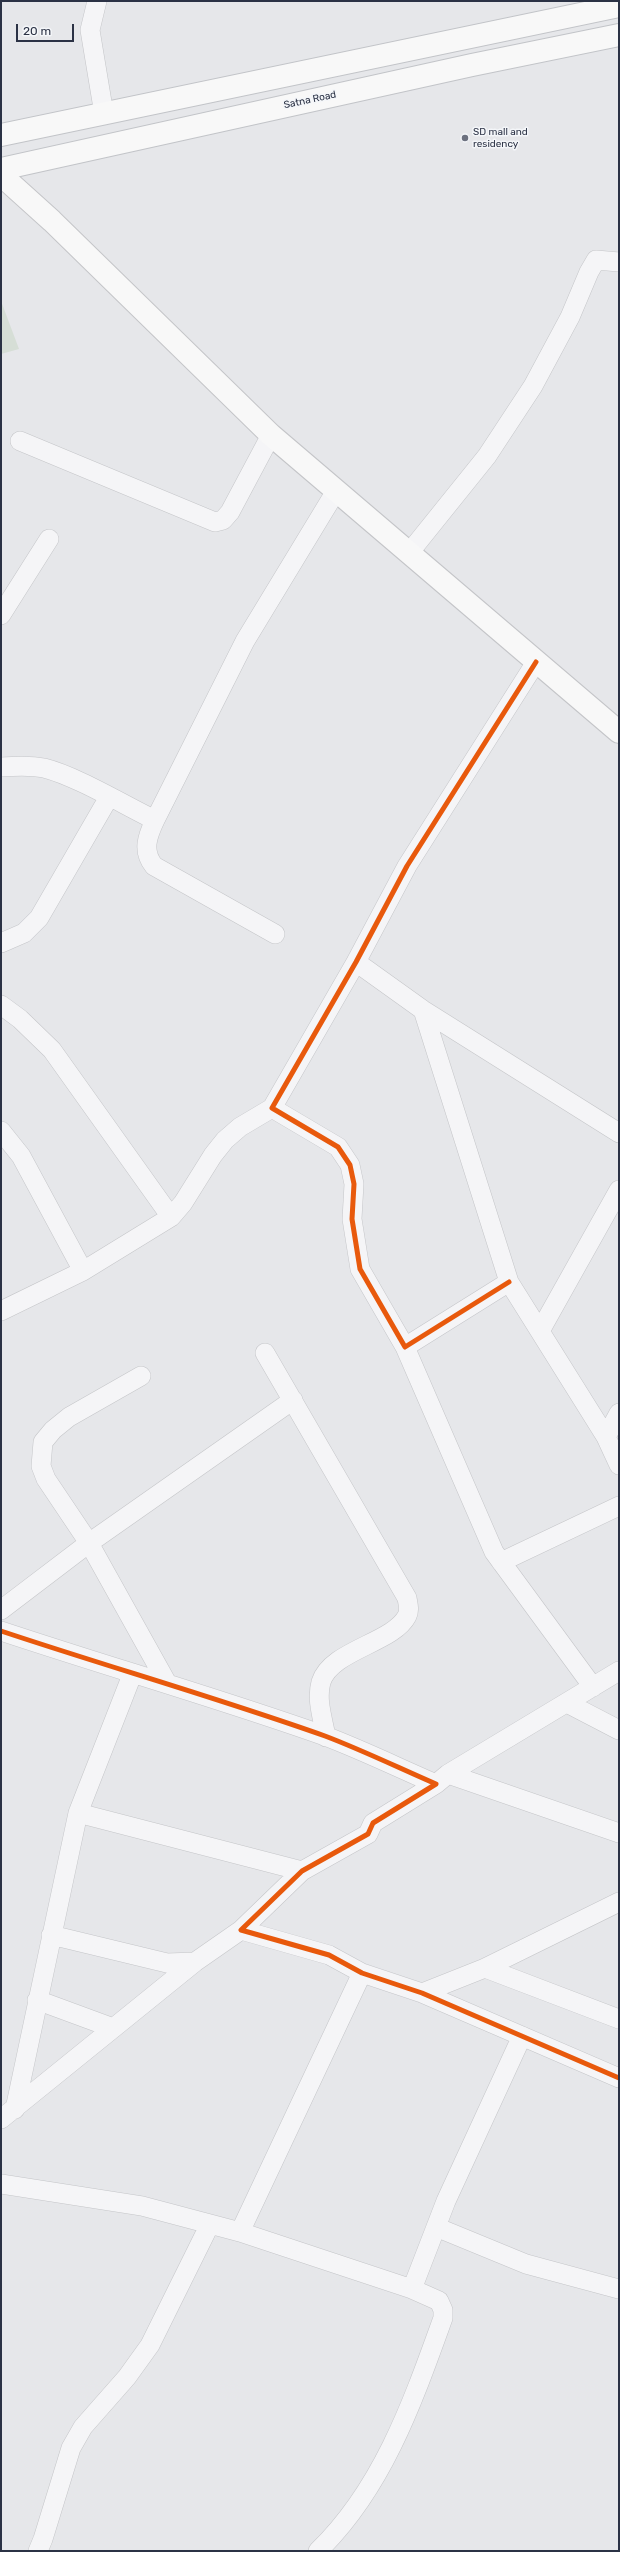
<!DOCTYPE html>
<style>
body{margin:0}
#map{position:relative;width:620px;height:2552px;overflow:hidden;background:#e6e7ea;font-family:Rubik,sans-serif}
canvas{display:block}
.frame{position:absolute;inset:0;border:2px solid #2b3245;pointer-events:none}
.scale{position:absolute;left:16px;top:24px;width:58px;height:18px;box-sizing:border-box;border:2px solid #2b3245;border-top:0;padding-left:5px;font-size:12px;line-height:14px;white-space:nowrap;color:#2b3245;-webkit-text-stroke:3px #f4f6f9;paint-order:stroke}
</style>
<div id="map">
<canvas width="620" height="2552"></canvas>
<div class="frame"></div>
<div class="scale">20 m</div>
</div>
<script>
const ctx = document.querySelector('canvas').getContext('2d');
ctx.lineJoin = 'round';
function paint(path, color) {
  ctx.fillStyle = color;
  ctx.fill(path, 'evenodd');
}
function trace(path, color, width, dash) {
  ctx.strokeStyle = color;
  ctx.lineWidth = width;
  ctx.lineCap = dash ? 'butt' : 'round';
  ctx.setLineDash(dash || []);
  ctx.stroke(path);
}
function label(font, color, halo, rows, align = 'center') {
  ctx.font = font + ' Rubik,sans-serif';
  ctx.lineWidth = 3;
  ctx.setLineDash([]);
  ctx.textBaseline = 'middle';
  ctx.strokeStyle = halo;
  ctx.fillStyle = color;
  for (const [text, x, y, turn = 0] of rows) {
    ctx.save();
    ctx.translate(x, y);
    ctx.rotate((+turn || 0) * Math.PI / 180);
    ctx.textAlign = isNaN(turn) ? turn : align;
    if (halo) ctx.strokeText(text, 0, 0);
    ctx.fillText(text, 0, 0);
    ctx.restore();
  }
}
paint(new Path2D(`
 M1,301L19,349L1,354Z`), '#d6ded6');
const street = new Path2D(`
 M97,1L90,30L104,114
 M20,441L215,522L223,520L230,512L271,435
 M409,553L487,456L533,386L570,317L589,272L596,260L619,262
 M1,615L49,539
 M1,767C15,766 30,765 44,768C76,776 124,805 155,820
 M275,934L154,866C142,851 147,837 155,820L245,641L336,491
 M1,943L24,933L39,918L109,797
 M356,962L423,1010L619,1133
 M1,1005L20,1019L52,1050L171,1217
 M423,1010L509,1282L606,1437L619,1413
 M1,1131L21,1156L83,1271
 M509,1282L405,1347L360,1269L352,1219L354,1184L350,1165L338,1147L272,1108L356,962L407,866L536,662
 M1,1311L83,1271L171,1217L183,1203L213,1155L225,1140L240,1127L272,1108
 M540,1331L619,1190
 M405,1347L494,1552L593,1687
 M265,1353L407,1598C408,1604 410,1610 407,1616C393,1643 331,1650 321,1682C316,1700 323,1719 326,1737
 M141,1376L69,1417L53,1430L43,1442L41,1466L46,1479L89,1543L167,1683
 M606,1437L619,1465
 M501,1562L619,1506
 M1,1610L89,1543L293,1400
 M1,1631C109,1667 218,1698 325,1736C362,1750 399,1768 436,1784L373,1823L368,1834L302,1871L241,1930L329,1955L362,1973L422,1993L619,2078
 M132,1675L78,1813L302,1871
 M567,1703L619,1730
 M448,1774L619,1833
 M436,1784L448,1774L619,1671
 M51,1935L167,1963L195,1962
 M485,1968L619,2019
 M422,1993L485,1968L619,1902
 M37,2000L113,2028
 M15,2109L78,1813
 M1,2119L195,1962L241,1930
 M1,2184L142,2206L240,2232L412,2289L439,2301L443,2310V2318C413,2401 383,2488 318,2551
 M436,2227L526,2264L619,2289
 M240,2232L362,1973
 M412,2289L446,2201L522,2036
 M38,2551L43,2539L71,2448L83,2427L127,2377L150,2345L210,2224`);
const secondary = new Path2D(`
 M1,175L52,221L271,435L619,732`);
const primary = new Path2D(`
 M1,135L619,6
 M1,169L472,65L619,35`);
trace(street, '#c4c5c8', 20);
trace(secondary, '#c4c5c8', 24);
trace(primary, '#c2c4c8', 24);
trace(street, '#f5f5f7', 19);
trace(secondary, '#f8f8f8', 22);
trace(primary, '#f8f8f8', 22);
trace(new Path2D(`
 M509,1282L405,1347L360,1269L352,1219L354,1184L350,1165L338,1147L272,1108L356,962L407,866L536,662
 M1,1631C109,1667 218,1698 325,1736C362,1750 399,1768 436,1784L373,1823L368,1834L302,1871L241,1930L329,1955L362,1973L422,1993L619,2078`), '#e8590c', 5);
for (const [x, y, r, color] of [
 [465,138,4,"#6c717f"]
]) {
  const dot = new Path2D();
  dot.arc(x, y, r, 0, 2 * Math.PI);
  ctx.fillStyle = color;
  ctx.fill(dot);
  trace(dot, '#f4f6f9', 1.5);
}
label('10px', '#2b3245', '#f4f6f9', [
 ["Satna Road",310,100,-12]
]);
label('10px', '#2b3245', '#f4f6f9', [
 ["SD mall and",473,132],
 ["residency",473,144]
], 'left');
</script>
